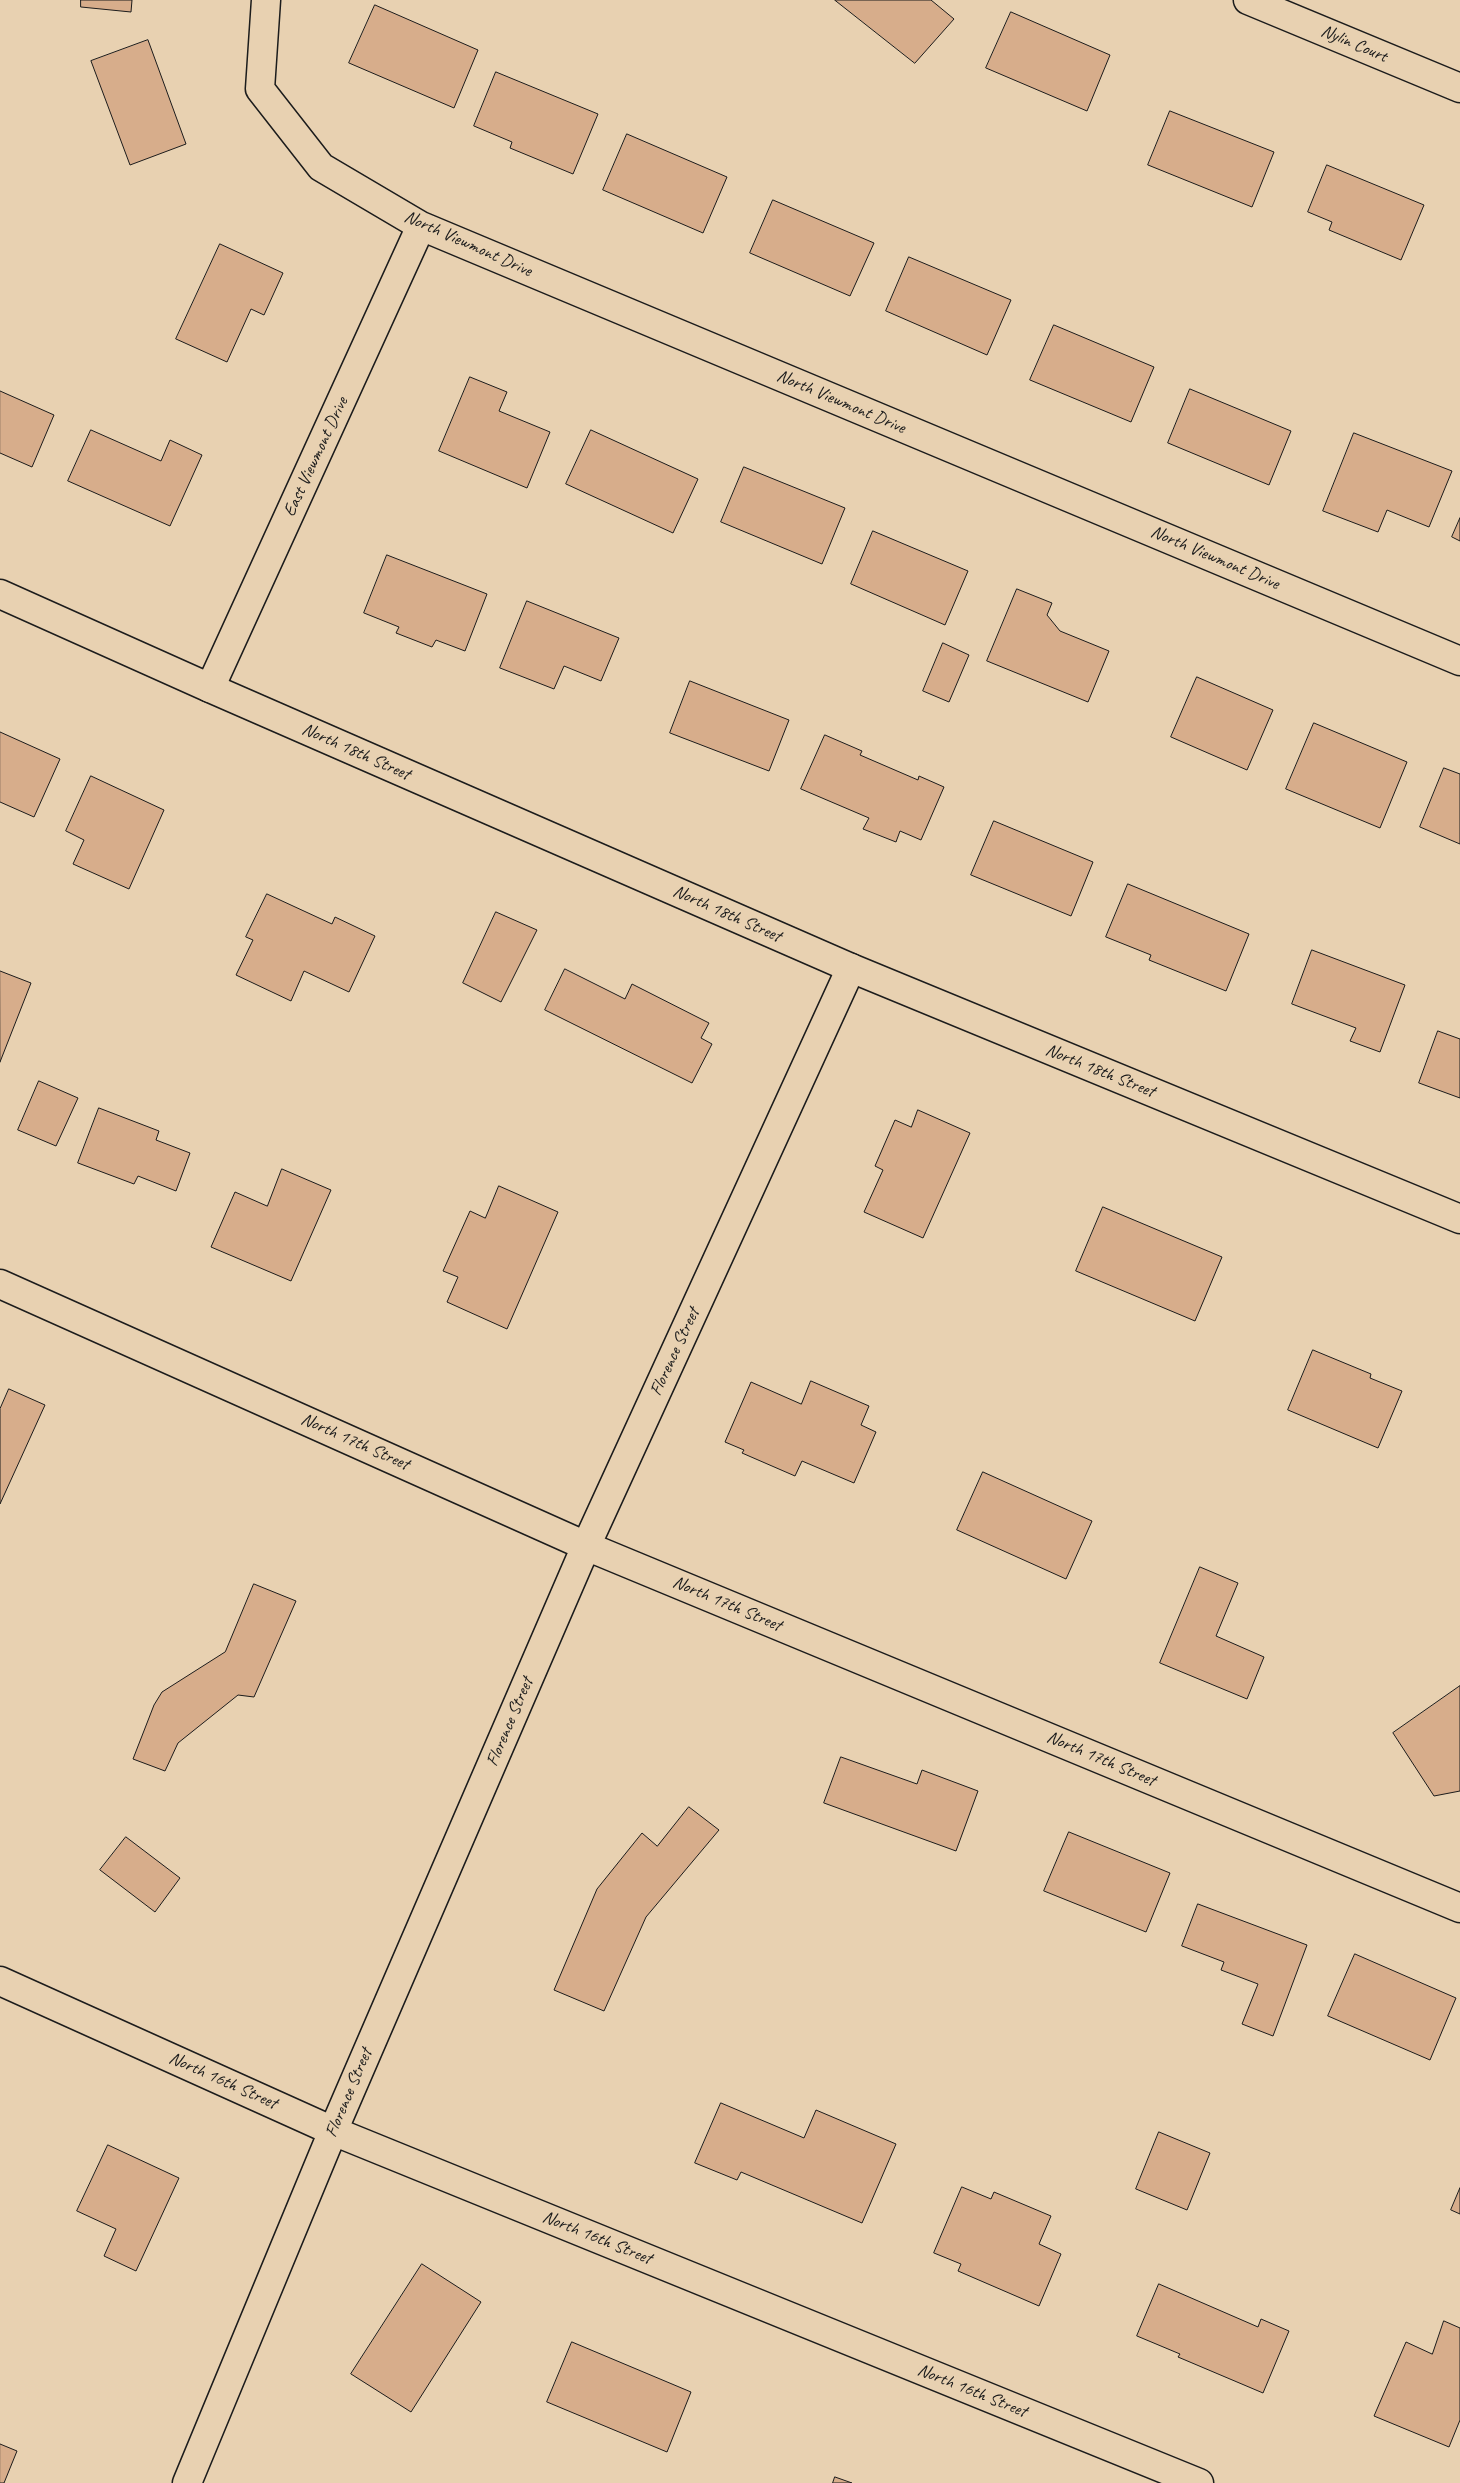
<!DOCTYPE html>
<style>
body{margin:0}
canvas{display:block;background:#e8d1b1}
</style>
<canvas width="1460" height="2483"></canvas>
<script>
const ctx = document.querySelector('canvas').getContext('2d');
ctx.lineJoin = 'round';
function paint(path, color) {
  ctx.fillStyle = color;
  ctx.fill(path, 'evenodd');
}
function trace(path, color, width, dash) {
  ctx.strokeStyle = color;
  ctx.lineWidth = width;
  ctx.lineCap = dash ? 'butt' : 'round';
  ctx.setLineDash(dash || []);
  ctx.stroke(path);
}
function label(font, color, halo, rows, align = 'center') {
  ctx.font = font + ' Caveat,sans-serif';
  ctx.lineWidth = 4.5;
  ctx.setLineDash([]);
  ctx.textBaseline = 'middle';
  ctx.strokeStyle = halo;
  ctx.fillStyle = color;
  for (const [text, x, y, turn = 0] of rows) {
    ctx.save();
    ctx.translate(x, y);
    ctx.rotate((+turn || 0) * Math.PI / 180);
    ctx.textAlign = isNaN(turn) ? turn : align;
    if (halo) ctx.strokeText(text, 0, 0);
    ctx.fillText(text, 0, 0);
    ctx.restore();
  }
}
const building = new Path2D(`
 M81,0H132L131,12L81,7Z
 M835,0H931L954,19L915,63Z
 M375,5L478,50L454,108L349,63Z
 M1011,12L1110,55L1087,111L986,68Z
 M148,40L186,144L130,165L91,61Z
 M496,72L598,114L573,174L510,148L512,142L474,126Z
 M1170,111L1274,152L1252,207L1148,165Z
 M627,134L727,177L703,233L603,190Z
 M1327,165L1424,205L1401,260L1329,230L1332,222L1308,212Z
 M773,200L874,243L850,296L750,253Z
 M220,244L283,273L264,315L251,309L227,362L176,339Z
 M909,257L1011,300L987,355L886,311Z
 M1054,325L1154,367L1131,422L1030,380Z
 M470,377L507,392L499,411L550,432L527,488L439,451Z
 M1190,389L1291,431L1269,485L1168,443Z
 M0,391L54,415L32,467L0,453Z
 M91,430L161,461L170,440L202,455L170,526L68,481Z
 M591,430L698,479L673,533L566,484Z
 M1354,433L1452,471L1429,527L1387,510L1378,532L1323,511Z
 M744,467L845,508L822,564L721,522Z
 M1460,518V541L1452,537Z
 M873,531L968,571L945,625L851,584Z
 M387,555L487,594L465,651L436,640L432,647L396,633L399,627L364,613Z
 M1017,589L1052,603L1047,615L1060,631L1109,651L1088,702L987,661Z
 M527,601L619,638L601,681L564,666L554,689L500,668Z
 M943,643L969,655L949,702L923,691Z
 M1197,677L1273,710L1247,770L1171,737Z
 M690,681L789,720L769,771L670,733Z
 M1314,723L1407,762L1380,828L1286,789Z
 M0,732L60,759L34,817L0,802Z
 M825,735L862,751L860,755L918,780L919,776L944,787L921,840L900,831L896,842L863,829L869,818L801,789Z
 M1444,768L1460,774V844L1420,827Z
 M91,776L164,810L129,889L73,864L84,840L66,831Z
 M994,821L1093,862L1071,916L971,875Z
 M1128,884L1249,934L1226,991L1149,960L1151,955L1106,937Z
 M267,894L332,924L335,917L375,936L349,992L304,971L291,1001L236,975L253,940L246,937Z
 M496,912L537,930L501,1002L463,983Z
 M1312,950L1405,985L1380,1052L1350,1041L1356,1028L1292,1004Z
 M565,969L625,999L632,984L709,1023L701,1038L712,1044L692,1083L545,1010Z
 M0,971L31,983L0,1062Z
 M1438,1031L1460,1039V1098L1419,1083Z
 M39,1081L78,1098L56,1146L18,1130Z
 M99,1108L159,1131L156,1140L190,1153L176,1191L138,1176L134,1184L78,1163Z
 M918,1110L970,1133L923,1238L864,1212L883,1170L875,1166L895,1120L911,1127Z
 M282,1169L331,1190L291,1281L211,1247L235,1192L267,1206Z
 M499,1186L558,1212L507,1329L447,1302L458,1277L443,1271L470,1211L485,1218Z
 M1103,1207L1222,1257L1195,1321L1076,1271Z
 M1313,1350L1371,1374L1370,1378L1402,1391L1378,1448L1288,1410Z
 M811,1381L869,1406L861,1425L876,1432L854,1483L802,1461L795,1476L742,1453L744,1450L725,1442L751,1382L801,1404Z
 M9,1389L45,1405L0,1504V1409Z
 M983,1472L1092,1521L1066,1579L957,1530Z
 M1200,1567L1238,1583L1216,1636L1264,1657L1247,1699L1160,1663Z
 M254,1584L296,1601L254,1697L238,1695L178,1743L165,1771L133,1759L154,1705L162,1692L225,1652Z
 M1460,1686V1791L1434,1796L1393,1733Z
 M841,1757L917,1784L922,1770L978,1791L956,1851L824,1803Z
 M689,1807L719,1830L646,1917L604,2011L554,1990L597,1889L642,1833L657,1846Z
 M1069,1832L1170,1873L1146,1932L1044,1891Z
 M126,1837L180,1878L155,1912L100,1870Z
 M1198,1904L1307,1945L1273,2036L1242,2024L1258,1984L1221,1970L1224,1962L1182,1946Z
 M1355,1954L1456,1998L1430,2060L1328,2016Z
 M721,2103L804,2138L816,2110L896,2144L862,2223L741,2172L737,2180L695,2163Z
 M1159,2132L1210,2153L1187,2210L1136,2189Z
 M108,2145L179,2178L136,2271L104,2256L116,2229L77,2211Z
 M962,2187L991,2199L994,2192L1051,2216L1039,2244L1061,2254L1039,2306L958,2271L961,2264L934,2253Z
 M1460,2188V2214L1451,2210Z
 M422,2264L481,2302L411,2412L351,2374Z
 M1159,2284L1258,2327L1261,2319L1289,2331L1263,2393L1178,2357L1180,2354L1137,2336Z
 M1444,2321L1460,2328V2420L1449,2447L1374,2416L1406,2342L1432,2354Z
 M572,2342L691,2392L667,2452L547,2402Z
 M0,2444L17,2451L4,2483H0Z
 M835,2477L852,2483H833Z`);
paint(building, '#d7ad8b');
trace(building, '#1c1c1c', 1);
const street = new Path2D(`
 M266,0L260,89L321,167L421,226L1460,661
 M1248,0L1460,88
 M210,688L421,226
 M0,1284L586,1546L1460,1908
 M0,1981L333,2131L1199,2483
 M187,2483L333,2131L586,1546L851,968`);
const secondary = new Path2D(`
 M0,594L210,688L851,968L1460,1219`);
trace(street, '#1c1c1c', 31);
trace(secondary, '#1c1c1c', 31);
trace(street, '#e8d1b1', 28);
trace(secondary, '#e8d1b1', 28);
label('18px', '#1c1c1c', '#e8d1b1', [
 ["Nylin Court",1354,44,23],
 ["North Viewmont Drive",468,244,24],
 ["North Viewmont Drive",841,402,23],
 ["East Viewmont Drive",316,457,-65],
 ["North Viewmont Drive",1215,558,23],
 ["North 18th Street",356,752,24],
 ["North 18th Street",727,914,24],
 ["North 18th Street",1100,1071,22],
 ["Florence Street",675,1352,-65],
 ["North 17th Street",355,1442,24],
 ["North 17th Street",727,1604,23],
 ["Florence Street",510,1722,-67],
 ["North 17th Street",1101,1759,23],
 ["North 16th Street",223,2081,24],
 ["Florence Street",349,2093,-67],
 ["North 16th Street",597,2238,22],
 ["North 16th Street",972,2391,22]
]);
</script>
